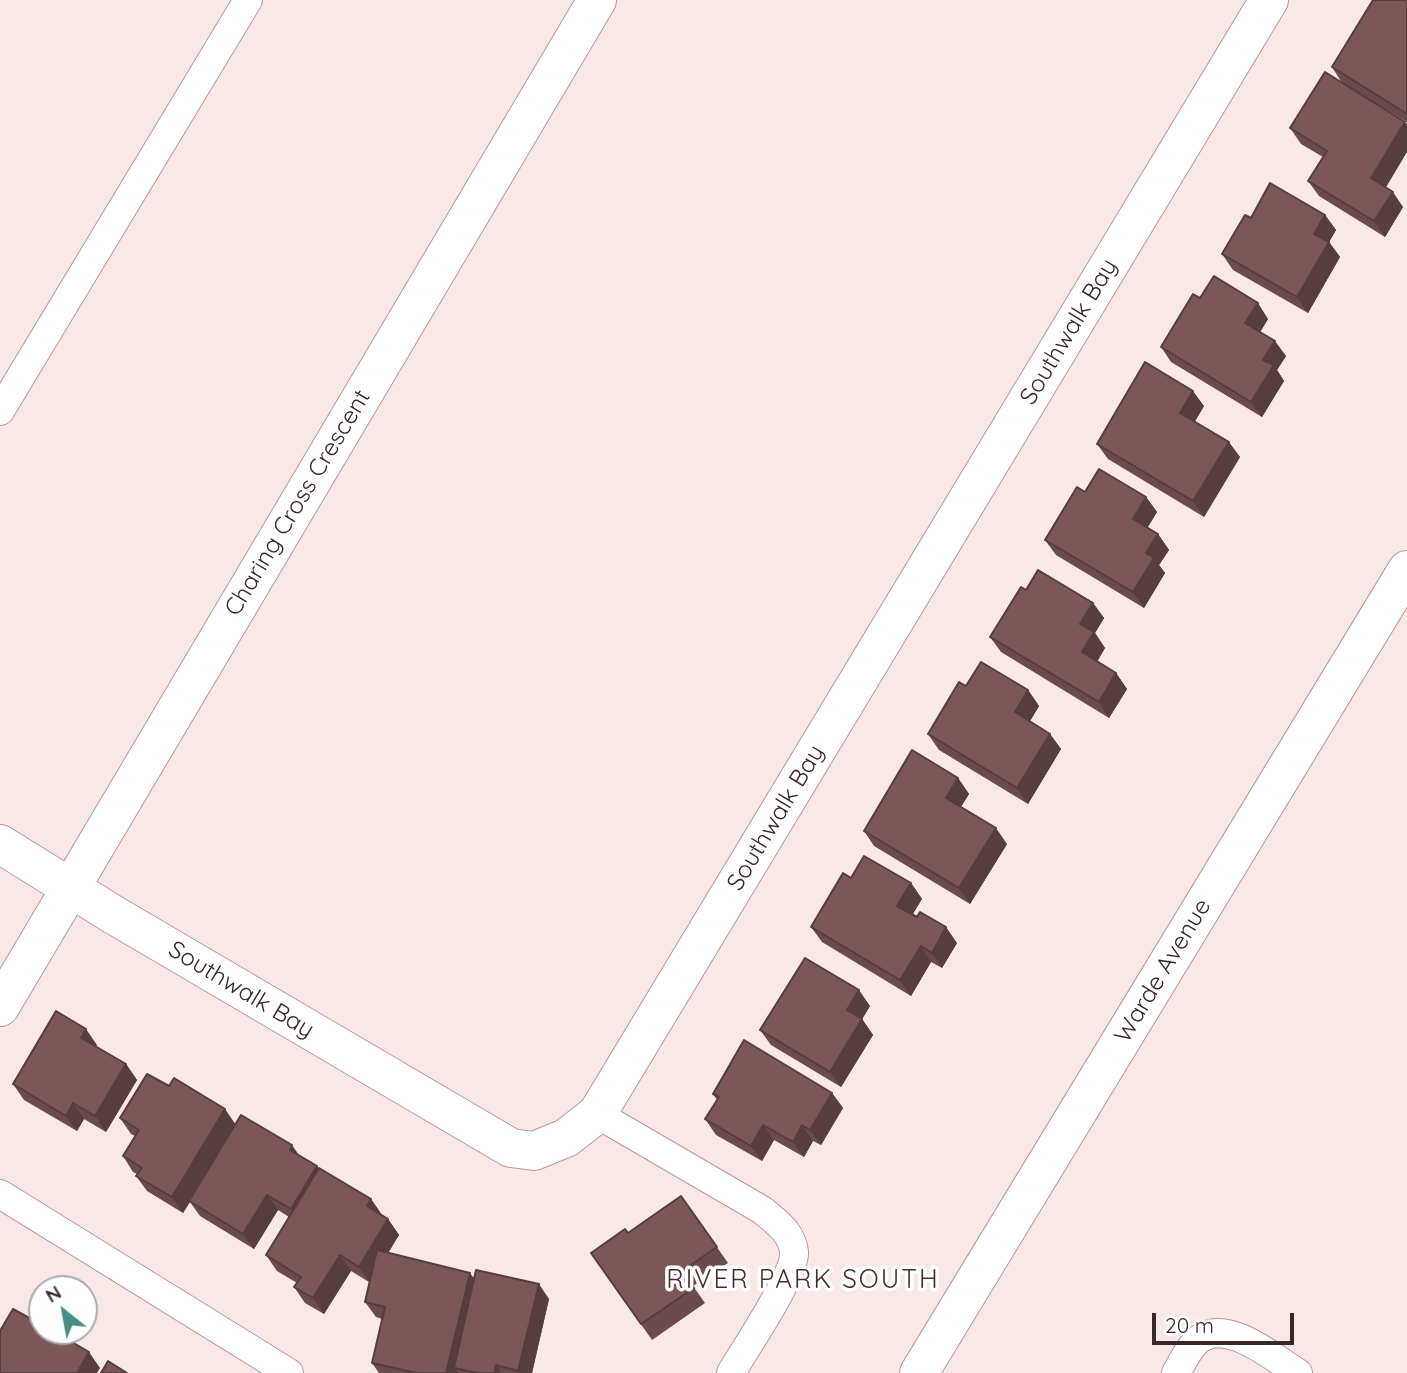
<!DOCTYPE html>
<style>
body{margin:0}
#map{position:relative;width:1407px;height:1373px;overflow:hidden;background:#fae8e9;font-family:Quicksand,sans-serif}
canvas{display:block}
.north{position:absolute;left:28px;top:1275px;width:70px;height:70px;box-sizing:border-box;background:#fff;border:2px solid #afa9a9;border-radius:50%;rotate:329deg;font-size:19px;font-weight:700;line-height:28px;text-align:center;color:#382828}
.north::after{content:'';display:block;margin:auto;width:24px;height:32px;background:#488d85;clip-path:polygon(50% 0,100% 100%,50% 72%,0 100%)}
.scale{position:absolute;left:1152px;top:1313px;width:142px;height:32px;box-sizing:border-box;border:4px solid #382828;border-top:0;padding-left:9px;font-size:21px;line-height:24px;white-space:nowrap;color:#382828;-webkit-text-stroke:5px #fff;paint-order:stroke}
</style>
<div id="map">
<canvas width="1407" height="1373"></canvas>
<div class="north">N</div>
<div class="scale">20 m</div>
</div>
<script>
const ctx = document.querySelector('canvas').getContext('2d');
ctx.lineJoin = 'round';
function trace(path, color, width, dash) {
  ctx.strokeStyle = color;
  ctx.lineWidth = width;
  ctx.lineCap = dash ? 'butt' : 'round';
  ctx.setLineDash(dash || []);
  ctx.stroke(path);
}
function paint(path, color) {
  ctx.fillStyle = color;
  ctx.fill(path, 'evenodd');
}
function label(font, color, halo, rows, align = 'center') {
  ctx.font = font + ' Quicksand,sans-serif';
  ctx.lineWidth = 7;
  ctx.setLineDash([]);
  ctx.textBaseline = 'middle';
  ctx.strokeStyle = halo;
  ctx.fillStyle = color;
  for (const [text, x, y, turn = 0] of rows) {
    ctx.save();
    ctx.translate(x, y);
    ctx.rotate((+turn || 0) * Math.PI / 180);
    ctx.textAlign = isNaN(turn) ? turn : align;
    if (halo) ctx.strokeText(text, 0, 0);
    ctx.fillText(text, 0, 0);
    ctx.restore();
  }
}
const service = new Path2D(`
 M0,411L248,0
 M597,1114L762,1210C776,1222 792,1232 794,1252C796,1275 744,1350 731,1373
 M0,1194L289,1373
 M1176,1373C1181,1364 1187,1352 1194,1344C1222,1313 1272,1357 1298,1373`);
const minor = new Path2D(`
 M0,844L114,915L511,1148L534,1151L566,1138L597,1114L1269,0
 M0,1007L597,0`);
const secondary = new Path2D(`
 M919,1373L1407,570`);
trace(service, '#bd9597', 30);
trace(minor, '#bd9597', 40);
trace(secondary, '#bd9597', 40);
trace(service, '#fff', 28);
trace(minor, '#fff', 38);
trace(secondary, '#fff', 38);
paint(new Path2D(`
 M1407,0V122L1370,100L1385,187L1403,207L1385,237L1319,196L1308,181L1323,157L1301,144L1290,128L1342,83L1332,67Z
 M1325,215L1336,230L1329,242L1340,257L1308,313L1233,270L1222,254L1251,218Z
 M1200,298L1268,319L1260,332L1286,356L1277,370L1284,381L1262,417L1171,362L1161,347Z
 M1204,406L1195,421L1240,457L1204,517L1108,459L1097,444Z
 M1085,492L1146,497L1157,512L1147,528L1158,534L1169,550L1159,565L1165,573L1144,608L1056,555L1045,540Z
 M1026,590L1093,603L1104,618L1095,633L1105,648L1097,662L1116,673L1127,689L1109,718L1001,652L990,637Z
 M966,686L1028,690L1039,706L1030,721L1050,734L1061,749L1028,804L939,750L928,734Z
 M958,778L969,794L961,807L1007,844L970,904L874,846L864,831Z
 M851,878L911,883L922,899L912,915L957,943L942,968L931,962L911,996L822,942L811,927Z
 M870,1006L862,1019L873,1035L841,1087L771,1045L760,1030Z
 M97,1045L96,1046L126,1064L137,1080L106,1132L84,1119L77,1131L24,1100L13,1084Z
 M169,1086L236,1124L299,1155L317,1166L319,1169L371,1199L382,1215L388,1219L399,1235L388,1253L474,1279L549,1299L532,1373H379L372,1363L382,1319L376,1317L365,1302L369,1282L351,1271L324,1314L305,1303L294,1287L297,1283L277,1271L266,1255L289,1217L278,1210L254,1249L200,1216L190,1202L183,1213L147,1191L136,1176L137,1174L133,1172L123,1156L135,1136L131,1134L120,1118Z
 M832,1093L843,1108L821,1145L813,1141L804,1157L774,1140L762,1161L716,1135L705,1119L717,1100L713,1094Z
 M681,1196L728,1263L693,1286L705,1303L652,1340L591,1253L628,1233Z`), '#6b4b4d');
paint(new Path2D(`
 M1405,122L1407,124V152L1382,194L1371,178Z
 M1393,192L1403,207L1385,237L1374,221Z
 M1325,215L1336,230L1325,249L1314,234Z
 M1329,242L1340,257L1308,313L1297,297Z
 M1258,303L1268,319L1256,339L1245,323Z
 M1275,341L1286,356L1277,370L1284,381L1262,417L1251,402L1263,360Z
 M1193,391L1204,406L1191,428L1180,413Z
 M1229,442L1240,457L1204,517L1193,501Z
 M1146,497L1157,512L1143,535L1133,519Z
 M1158,534L1169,550L1159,565L1165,573L1144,608L1133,592L1146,553Z
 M1093,603L1104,618L1095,633L1105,648L1093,668L1082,652L1080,624Z
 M1116,673L1127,689L1109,718L1099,702Z
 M1028,690L1039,706L1026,728L1015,712Z
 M1050,734L1061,749L1028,804L1017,788Z
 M958,778L969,794L957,813L946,798Z
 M996,828L1007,844L970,904L959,888Z
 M911,883L922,899L908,922L897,906Z
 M946,927L957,943L942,968L932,953Z
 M921,946L931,962L911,996L900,980Z
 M859,990L870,1006L858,1026L847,1010Z
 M862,1019L873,1035L841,1087L830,1072Z
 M86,1029L97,1045L92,1053L81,1038Z
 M126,1064L137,1080L106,1132L95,1116Z
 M832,1093L843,1108L821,1145L810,1130Z
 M73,1103L84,1119L77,1131L66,1116Z
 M225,1109L236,1125L183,1213L172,1197Z
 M763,1125L774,1140L762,1161L751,1146Z
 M802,1125L813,1141L804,1157L793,1142Z
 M292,1145L303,1161L290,1150Z
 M317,1166L328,1181L301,1225L291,1209Z
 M267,1195L278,1210L254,1249L243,1234Z
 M371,1199L382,1215L367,1206Z
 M388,1219L399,1235L370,1283L359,1267Z
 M340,1255L351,1271L324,1314L313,1298Z
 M470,1273L481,1288L454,1368L458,1373H446Z
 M539,1284L549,1299L532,1373H520L518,1371Z
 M89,1352L100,1368L97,1373H77Z
 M496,1365L501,1373H494Z`), '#573d3e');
const building = new Path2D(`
 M1373,0H1407V114L1332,67Z
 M1325,72L1405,122L1371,178L1393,192L1374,221L1308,181L1327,151L1290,128Z
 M1270,183L1325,215L1314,234L1329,242L1297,297L1222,254L1245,215L1251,218Z
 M1214,276L1258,303L1245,323L1275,341L1263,360L1274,365L1251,402L1161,347L1193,294L1200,298Z
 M1145,362L1193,391L1180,413L1229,442L1193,501L1097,444Z
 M1099,469L1146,497L1133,519L1158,534L1146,553L1154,558L1133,592L1045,540L1077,487L1085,492Z
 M1038,570L1093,603L1080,624L1094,632L1082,652L1116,673L1099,702L990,637L1021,587L1026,590Z
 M981,662L1028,690L1015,712L1050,734L1017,788L928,734L959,682L966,686Z
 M912,750L958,778L946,798L996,828L959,888L864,831Z
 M864,856L911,883L897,906L917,917L920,912L946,927L932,953L921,946L900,980L811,927L843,873L851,878Z
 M805,958L859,990L847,1010L862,1019L830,1072L760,1030Z
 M56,1011L86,1029L81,1038L126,1064L95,1116L73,1103L66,1116L13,1084Z
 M744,1040L832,1093L810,1130L802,1125L793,1142L763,1125L751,1146L705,1119L719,1097L713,1094Z
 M147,1074L169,1086L174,1078L225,1109L172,1197L136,1176L142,1168L123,1156L139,1130L120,1118Z
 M241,1115L292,1145L290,1150L317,1166L291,1209L267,1195L243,1234L189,1201Z
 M319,1168L371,1199L367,1206L388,1219L359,1267L340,1255L313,1298L294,1287L301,1277L266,1255Z
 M681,1196L717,1247L682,1271L694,1288L641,1324L591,1253L625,1229L628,1233Z
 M377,1250L470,1273L446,1373H417L372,1363L385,1307L365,1302Z
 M476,1270L539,1284L518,1371L496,1365L494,1373H478L454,1368Z
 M13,1309L42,1325V1331H53L89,1352L77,1373H0V1331Z
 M108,1361L127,1373H101Z`);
paint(building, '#7c5759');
trace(building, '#573d3e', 2);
label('24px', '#382828', '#fff', [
 ["Southwalk Bay",1069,332,-59],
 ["Charing Cross Crescent",298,503,-59],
 ["Southwalk Bay",776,818,-59],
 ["Warde Avenue",1163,971,-59],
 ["Southwalk Bay",241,990,31]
]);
ctx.letterSpacing = '2px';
label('26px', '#4b2b2d', '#fff', [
 ["RIVER PARK SOUTH",803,1280]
]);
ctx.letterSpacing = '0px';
</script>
